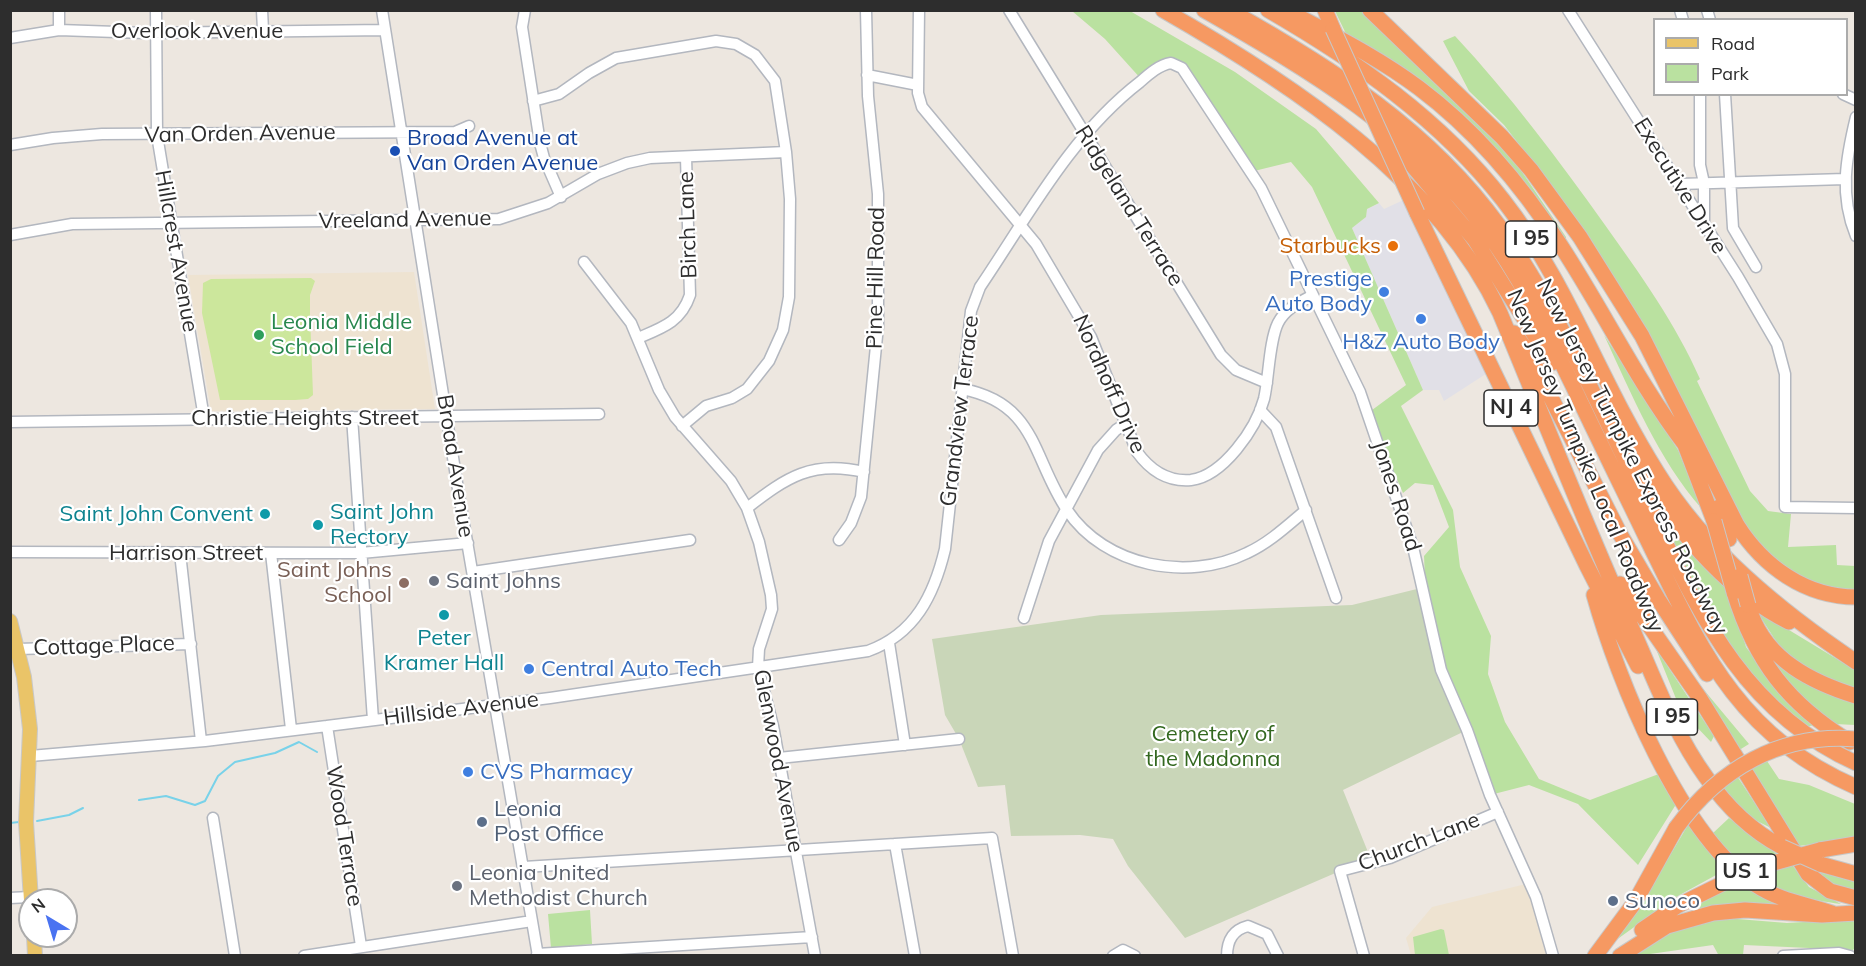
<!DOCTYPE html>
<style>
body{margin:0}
#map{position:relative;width:1866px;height:966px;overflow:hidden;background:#ede7e0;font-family:Mulish,sans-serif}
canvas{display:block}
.frame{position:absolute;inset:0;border:12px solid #2d2d2d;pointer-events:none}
.legend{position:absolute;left:1653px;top:18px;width:195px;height:78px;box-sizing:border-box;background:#fff;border:2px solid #ababab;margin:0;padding:8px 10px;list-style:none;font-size:18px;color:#2d2d2d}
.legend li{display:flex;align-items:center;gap:12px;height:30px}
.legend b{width:30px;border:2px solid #ababab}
.north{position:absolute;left:18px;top:888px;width:60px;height:60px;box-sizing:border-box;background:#fff;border:2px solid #ababab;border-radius:50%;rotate:322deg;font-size:16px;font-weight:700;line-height:24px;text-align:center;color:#2d2d2d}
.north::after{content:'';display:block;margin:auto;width:21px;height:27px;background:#4a73f1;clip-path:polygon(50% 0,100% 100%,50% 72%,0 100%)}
</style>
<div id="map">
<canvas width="1866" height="966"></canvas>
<div class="frame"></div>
<ul class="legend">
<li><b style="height:8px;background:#eac468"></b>Road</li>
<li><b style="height:16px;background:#bae1a0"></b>Park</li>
</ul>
<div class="north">N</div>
</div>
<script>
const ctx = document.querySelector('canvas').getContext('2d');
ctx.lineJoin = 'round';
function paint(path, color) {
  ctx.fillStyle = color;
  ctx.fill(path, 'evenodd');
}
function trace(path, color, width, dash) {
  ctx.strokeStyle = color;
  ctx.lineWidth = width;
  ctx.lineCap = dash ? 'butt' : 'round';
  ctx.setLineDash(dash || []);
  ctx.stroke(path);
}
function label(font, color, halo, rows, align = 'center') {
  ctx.font = font + ' Mulish,sans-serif';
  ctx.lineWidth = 4.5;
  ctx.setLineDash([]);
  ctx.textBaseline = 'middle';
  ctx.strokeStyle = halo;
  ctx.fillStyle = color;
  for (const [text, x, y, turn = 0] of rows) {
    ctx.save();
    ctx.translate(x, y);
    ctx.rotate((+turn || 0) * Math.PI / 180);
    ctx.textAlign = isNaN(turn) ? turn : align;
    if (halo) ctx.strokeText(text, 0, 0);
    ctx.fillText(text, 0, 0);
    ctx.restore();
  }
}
paint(new Path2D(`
 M1410,197L1492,370L1444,401L1439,390H1423L1352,228L1366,217L1367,209L1379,203L1384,209Z`), '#e1e0e7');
paint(new Path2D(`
 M414,272L435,409L211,411L188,275Z
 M1530,883L1553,955H1411L1406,938L1432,907Z`), '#eee3d1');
paint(new Path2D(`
 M1072,11H1130L1235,72L1316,129L1379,203L1367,209L1366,217L1352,228L1423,390L1401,406L1453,510L1460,567L1491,636L1488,674L1505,722L1539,779L1590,800L1664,772L1680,798L1638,865L1578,804L1529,785L1490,795C1459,716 1426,643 1424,556L1449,527L1433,485L1415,483L1403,493L1368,413L1406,385L1312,187L1291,162L1250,172L1177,64L1142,80L1105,39Z
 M1335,11H1365L1480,123L1516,163L1566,237V244L1501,158L1348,38Z
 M1455,36C1510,95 1558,159 1605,225C1640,274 1676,324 1700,379L1697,381L1750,491L1768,511L1791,514L1788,547L1836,545L1837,565L1855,566V590L1835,592L1790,573L1750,534L1721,481L1648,331L1573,214L1504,125L1469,91L1443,41Z
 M1604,335L1678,450L1702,509C1658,459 1632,395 1604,335Z
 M1648,494L1724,577L1746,647L1779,692L1815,725L1804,727L1753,682L1723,638Z
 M1756,610L1855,670V689L1820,677L1783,652Z
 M1656,649L1714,736L1711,742L1692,722L1685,721Z
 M1772,659L1855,700V725L1835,724L1795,693Z
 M1684,666L1749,744L1736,752Z
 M1767,761L1779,779L1809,785L1855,804V838L1799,846L1749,770Z
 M1737,776L1771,828L1745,815L1720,788Z
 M1729,818L1793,866L1809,887L1841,904C1777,895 1754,884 1712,834Z
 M1691,820L1709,851L1727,869L1676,897L1612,943L1644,899Z
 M1808,869L1855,882V893L1824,882Z
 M1743,881L1783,907L1735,906L1698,909L1696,904Z
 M590,910L592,944L551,948L548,914Z
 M1725,918L1787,923L1855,919V947L1853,950L1744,945L1743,955L1719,956L1713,945L1636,956L1637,949L1678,928Z
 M1441,929L1444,930L1449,955H1415L1413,937Z`), '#bae1a0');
paint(new Path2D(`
 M1425,587L1441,670L1467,730L1343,790L1372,862L1340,871L1185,938L1128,866L1113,839L1080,835L1011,836L1005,785L978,787L959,739L945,715L932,639L1101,615L1352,605Z`), '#c9d6b8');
paint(new Path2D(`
 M311,278L315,281L310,295V314L313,395L308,399L295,400H220L202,313L203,283L211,279Z`), '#cce79c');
trace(new Path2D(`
 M139,800L166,796L195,805L205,801L218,776L235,762L275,753L299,742L317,752
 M37,821L69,815L83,808
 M10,823L19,822`), '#79d2e9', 2);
const minor = new Path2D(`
 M156,10L157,135L204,418
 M262,10L263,30
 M382,10L458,489L538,956
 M525,10L522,27L540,143L544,158L561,197
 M919,10L918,93L922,107L1036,244L1091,337L1137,452C1150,470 1168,482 1191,480C1223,476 1256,429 1264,399C1269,378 1269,341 1278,323C1285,309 1300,302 1313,295
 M1009,10L1221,355L1236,370L1267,383
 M1568,10L1738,277L1777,344L1785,374V507L1856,508
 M1680,10L1683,20
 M1707,10L1710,20
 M59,30V10
 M10,38L59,30L145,33L385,30
 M867,75L918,85
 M1700,94V165L1704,183V223
 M1725,94L1733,228L1756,267
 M1843,94L1856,100
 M533,101L559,94L589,73L616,58L716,41L736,44L755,55L775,81L786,152L790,199L789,297L783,330L769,361L747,389L732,398L706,406L682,426
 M1856,117C1846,158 1839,195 1856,236
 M10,145L53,138L102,134L455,132L469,126
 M1680,184L1845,179
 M10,235L72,224L499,219L548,203L598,174L627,163L650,158L786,152
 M584,262L631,323L659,390L675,417L731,481L747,508L759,542L771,595L772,609L759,649L758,667L773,726L815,956
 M638,338C662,328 681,322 690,295L686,157
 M962,389C1037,403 1032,458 1067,510C1105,567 1188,582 1247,553C1269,543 1287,526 1306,510
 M1260,410L1276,427L1336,598
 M352,417L373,720
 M10,422L599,414
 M747,508C787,477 812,460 864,472
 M839,540L851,523L861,497L878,326V194L868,96L866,10
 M10,552L361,553L468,543
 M180,553L201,741
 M271,553L291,729
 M473,572L690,540
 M1024,618L1049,541L1098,450L1116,430L1125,424
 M889,643L905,745
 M18,649L191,644
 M327,726L361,946
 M30,756L205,741L327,726L550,698L868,651C915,634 934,595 945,549L971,311L980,287C1028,216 1071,135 1140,82C1149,74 1159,65 1171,63L1182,68L1261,188L1360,392L1413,547L1441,670L1467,730L1490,795L1536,897L1553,956
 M779,758L959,739
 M213,818L235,956
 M895,844L915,956
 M524,867L992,838L1013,956
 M10,898L30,897
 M537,954L812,937
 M304,956L532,921
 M1113,956L1123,950L1135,956
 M1227,956C1227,940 1233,930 1248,926L1267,934L1278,956
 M1364,956L1340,871L1390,858L1498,812
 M1783,956L1839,953L1850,956`);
const major = new Path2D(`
 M10,621L24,677L30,729L26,822L31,900
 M34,936L35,956`);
const highway = new Path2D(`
 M1163,10C1289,82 1437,178 1500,313C1544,419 1586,526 1633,631C1655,680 1674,733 1706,777C1726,806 1750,830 1782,847
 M1204,10C1309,70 1414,132 1486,231C1522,279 1547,333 1573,386C1597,437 1622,487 1646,537C1700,647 1736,735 1856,787
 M1229,10C1331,67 1430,130 1499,226C1560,312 1601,412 1648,507C1699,612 1742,711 1856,763
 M1268,10C1356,61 1440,119 1503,200C1568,283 1601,384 1657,472C1705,550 1780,611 1856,662
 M1325,10L1333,29
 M1370,10L1502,137L1531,170L1580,237L1642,336L1737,525C1763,566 1805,597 1856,597
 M1290,12C1333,35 1379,58 1419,88C1475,130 1523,187 1561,246C1604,312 1638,383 1686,446
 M1385,133L1475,240L1552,363
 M1417,213L1587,566L1638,666
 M1514,333L1528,352L1620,534L1658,599L1707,674
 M1682,437L1714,521
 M1636,465C1673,525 1725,590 1789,622
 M1719,507L1729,539
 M1620,584L1699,697L1808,874L1830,891L1856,898
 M1734,592C1755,661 1788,704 1850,742
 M1594,595C1618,681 1680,835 1756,885C1780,901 1806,904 1832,913
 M1751,614C1768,660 1811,682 1856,696
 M1820,850L1856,844
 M1820,864L1856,874
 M1642,930L1677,906
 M1595,956L1635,902L1676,828
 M1620,956L1667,926L1713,913L1745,910L1822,915L1856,913`);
trace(minor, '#b3b7bf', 13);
trace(major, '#c8c8c8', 16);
trace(highway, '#c8c8c8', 17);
trace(minor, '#fff', 10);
trace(major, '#eac468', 14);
trace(highway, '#f69962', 15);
const highwayBridge = new Path2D(`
 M1333,29L1417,213
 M1714,521L1734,592
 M1740,576L1748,605
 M1676,828C1719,769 1780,733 1856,739
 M1782,847L1820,864
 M1677,906L1752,869L1820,850`);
trace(highwayBridge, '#c8c8c8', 17, []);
trace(highwayBridge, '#f69962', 15);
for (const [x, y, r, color] of [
 [395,151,6,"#1a4fb4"],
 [1393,246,6,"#e8710a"],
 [1384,292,6,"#3f7fe0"],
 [1421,319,6,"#3f7fe0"],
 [259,335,6,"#2e9e5b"],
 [265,514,6,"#0f9aa8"],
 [318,525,6,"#0f9aa8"],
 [434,581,6,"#6b7280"],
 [404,583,6,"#8d6e63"],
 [444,615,6,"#0f9aa8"],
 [529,669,6,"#3f7fe0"],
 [468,772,6,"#3f7fe0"],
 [482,822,6,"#5c6f8a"],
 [457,886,6,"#6b7280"],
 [1613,901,6,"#5c6f8a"]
]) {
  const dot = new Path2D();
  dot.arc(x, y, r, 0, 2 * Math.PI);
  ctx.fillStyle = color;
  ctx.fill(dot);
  trace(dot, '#fff', 2);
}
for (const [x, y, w] of [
 [1531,239,51],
 [1511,408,54],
 [1672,717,51],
 [1746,872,60]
]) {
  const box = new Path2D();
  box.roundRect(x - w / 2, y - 18, w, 36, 4.5);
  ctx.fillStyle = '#fff';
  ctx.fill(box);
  trace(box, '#2d2d2d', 1.5);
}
label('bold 21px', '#2d2d2d', null, [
 ["I 95",1531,239],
 ["NJ 4",1511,408],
 ["I 95",1672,717],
 ["US 1",1746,872]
]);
label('22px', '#2d2d2d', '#fff', [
 ["Overlook Avenue",197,31],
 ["Van Orden Avenue",240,134,-1],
 ["Executive Drive",1680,186,58],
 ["Ridgeland Terrace",1129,206,58],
 ["Vreeland Avenue",405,220,-1],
 ["Birch Lane",688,225,-92],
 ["Hillcrest Avenue",176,251,80],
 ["Pine Hill Road",876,278,-89],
 ["Nordhoff Drive",1109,384,66],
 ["Grandview Terrace",960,411,-83],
 ["Christie Heights Street",305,418],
 ["New Jersey Turnpike Express Roadway",1632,457,63],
 ["New Jersey Turnpike Local Roadway",1585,461,67],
 ["Broad Avenue",455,466,81],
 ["Jones Road",1396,496,72],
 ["Harrison Street",186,553],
 ["Cottage Place",104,646,-2],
 ["Hillside Avenue",461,709,-7],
 ["Glenwood Avenue",778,761,79],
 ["Wood Terrace",344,836,81],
 ["Church Lane",1419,842,-21]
]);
label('22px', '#164399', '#fff', [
 ["Broad Avenue at",407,138],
 ["Van Orden Avenue",407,163]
], 'left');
label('22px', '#c56008', '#fff', [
 ["Starbucks",1381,246]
], 'right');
label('22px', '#366cbe', '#fff', [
 ["Prestige",1372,279,"right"],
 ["Auto Body",1372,304,"right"],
 ["H&Z Auto Body",1421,342,"center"],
 ["Central Auto Tech",541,669],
 ["CVS Pharmacy",480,772]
], 'left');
label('22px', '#27864d', '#fff', [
 ["Leonia Middle",271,322],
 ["School Field",271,347]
], 'left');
label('22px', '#0d838f', '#fff', [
 ["Saint John",330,512],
 ["Rectory",330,537],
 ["Saint John Convent",253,514,"right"],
 ["Peter",444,638,"center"],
 ["Kramer Hall",444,663,"center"]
], 'left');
label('22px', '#785e54', '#fff', [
 ["Saint Johns",392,570],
 ["School",392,595]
], 'right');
label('22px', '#5b616d', '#fff', [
 ["Saint Johns",446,581],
 ["Leonia United",469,873],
 ["Methodist Church",469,898]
], 'left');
label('22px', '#33681f', '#fff', [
 ["Cemetery of",1213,734],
 ["the Madonna",1213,759]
]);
label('22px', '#4e5e75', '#fff', [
 ["Leonia",494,809],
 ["Post Office",494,834],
 ["Sunoco",1625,901]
], 'left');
</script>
